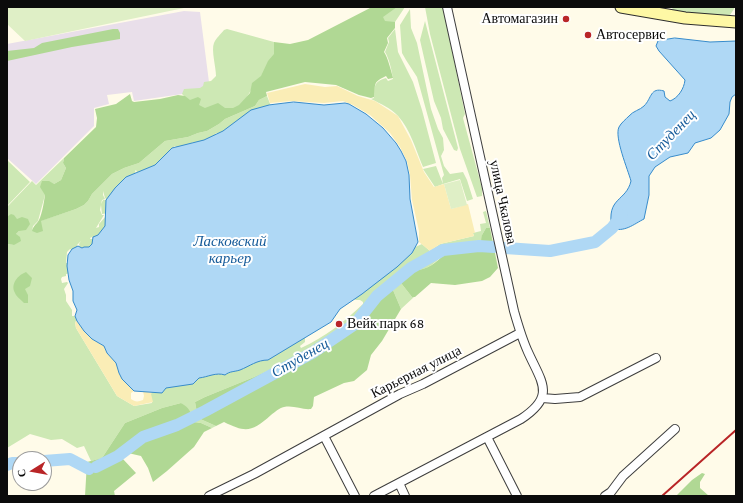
<!DOCTYPE html>
<meta charset="utf-8">
<style>
body{margin:0}
#map{position:relative;width:743px;height:503px;overflow:hidden;background:#fffbe9;font-family:"Crimson Pro",serif}
canvas{display:block}
.frame{position:absolute;inset:0;border:8px solid #0b0b0b;pointer-events:none}
.north{position:absolute;left:12px;top:451px;width:40px;height:40px;box-sizing:border-box;background:#fff;border:1px solid #9d9d9d;border-radius:50%;rotate:259deg;font-size:11px;font-weight:700;line-height:16px;text-align:center;color:#0b0b0b}
.north::after{content:'';display:block;margin:auto;width:14px;height:18px;background:#b92527;clip-path:polygon(50% 0,100% 100%,50% 72%,0 100%)}
</style>
<div id="map">
<canvas width="743" height="503"></canvas>
<div class="frame"></div>
<div class="north">С</div>
</div>
<script>
const ctx = document.querySelector('canvas').getContext('2d');
ctx.lineJoin = 'round';
function paint(path, color) {
  ctx.fillStyle = color;
  ctx.fill(path, 'evenodd');
}
function trace(path, color, width, dash) {
  ctx.strokeStyle = color;
  ctx.lineWidth = width;
  ctx.lineCap = dash ? 'butt' : 'round';
  ctx.setLineDash(dash || []);
  ctx.stroke(path);
}
function label(font, color, halo, rows, align = 'center') {
  ctx.font = font + ' "Crimson Pro",serif';
  ctx.lineWidth = 4;
  ctx.setLineDash([]);
  ctx.textBaseline = 'middle';
  ctx.strokeStyle = halo;
  ctx.fillStyle = color;
  for (const [text, x, y, turn = 0] of rows) {
    ctx.save();
    ctx.translate(x, y);
    ctx.rotate((+turn || 0) * Math.PI / 180);
    ctx.textAlign = isNaN(turn) ? turn : align;
    if (halo) ctx.strokeText(text, 0, 0);
    ctx.fillText(text, 0, 0);
    ctx.restore();
  }
}
paint(new Path2D(`
 M184,11L200,12L210,90L134,101L132,92L107,95L109,104L94,108V126L36,184L7,158V44Z`), '#e9dfea');
paint(new Path2D(`
 M372,7H405L395,22L374,25L369,9Z
 M425,7H443L465,114L463,118L482,188V196L477,197L460,149L430,34Z
 M672,7H734V9L730,15L726,17L673,11Z
 M410,9L411,28L417,43L431,109L438,129L443,138L444,150L441,156L444,166L450,174L463,172L467,180L473,199L467,201L460,179L443,184L442,178L444,175L417,77L406,60L402,53L400,25Z
 M425,21L458,148L457,151L454,150L443,129L441,118L434,101L425,62L420,40Z
 M227,29L274,42L276,50L269,68L255,84L243,103L231,111L196,108L182,94L184,89L200,88L203,86L204,82L211,81L216,76C216,67 211,50 214,43C216,38 221,34 224,30Z
 M395,29L398,52L413,82L422,110L436,163L423,167C416,150 410,129 398,116C391,108 381,104 371,99L374,98C375,86 373,82 386,78L388,81L393,79C392,71 389,58 385,52L389,42L388,38Z
 M267,96L271,106L219,138L217,133L215,134L216,138L196,143L193,142L189,146L177,148L175,146L171,149L172,159L138,174L136,170L135,171L136,174L109,201L105,198L103,191V195L105,199L102,200L101,204L103,200H107L109,213L102,214L101,205L100,210L102,215H104L96,228L99,227V224L106,216L108,215V223L97,239L91,237L90,239H94L92,249L80,248L79,244L81,241L77,245L78,248L76,253L70,249L67,252L66,263H69L73,273L66,274V276L62,277L61,279L62,283L67,282L68,283L64,289L66,295V301L72,310V316H75L77,321L75,322L76,328L117,396L134,406L152,403L150,394L152,392L302,334L305,338V342L300,346L301,348C325,337 344,322 363,304V302L360,300H356L351,298L413,248L422,244L430,251L440,244L474,236L473,233L481,231L480,224L486,223L483,212L486,211L490,228H486L482,235V241L450,245C441,257 431,271 414,270L339,331L321,343L276,367L254,377L205,397L195,402L198,418L216,426L212,428L201,423L194,422L181,403L162,408L125,423L102,458L91,461L84,446L77,448L62,439L51,440L30,434L7,448V244L14,245L16,234L19,231L17,220L8,223V226L7,228V207L32,181L36,185L64,158L63,163L66,168L61,180L54,184L45,195L38,221L33,226L32,231L40,221L76,209L84,205L88,201L92,194L112,174L124,168L139,163L165,141L188,137L198,133L207,131L219,124L225,119L255,106L259,100Z
 M7,160L30,182L7,206Z
 M436,166L443,184L435,187L423,169Z
 M401,283L412,297H414L401,309L393,290Z`), '#cde8b4');
paint(new Path2D(`
 M372,7H397L383,17L385,21L395,22V28L387,38L388,43L384,52C388,58 391,71 393,78L388,79L386,76C372,83 376,83 374,97L371,98L359,95L336,85L305,82L266,92L267,96L259,100L255,106L225,119L219,124L207,131L198,133L188,137L165,141L139,163L124,168L112,174L92,194L88,201L84,205L76,209L41,221L43,231L37,233L32,231C33,226 36,225 39,220C42,214 44,202 45,195L40,187L42,181H49L54,184L61,180L66,168L63,163L64,158L96,127L97,118L95,109L116,104L130,94L132,101L134,102L160,99L178,95L185,96L190,100L198,97L201,99L199,105L205,108L218,103L225,108H233L239,105L250,93L252,83L261,76L268,61L274,54V42L290,44L308,40Z
 M113,29H118L120,33V39L72,47L7,61V51L34,48L42,43Z
 M11,214L14,215L17,219L22,217L28,219L30,224L26,230L19,231L16,234L20,237L21,241L14,245L7,244C7,233 8,226 7,217Z
 M486,228H490L498,268L490,277L482,281L455,285L431,283L415,297H412L401,283L393,290L401,309L382,341L371,355L367,370L354,381L344,383L314,397L313,406L311,409C302,410 294,405 284,407C279,408 275,412 271,415C252,432 246,433 224,422L216,426L198,418L195,402L205,397L254,377L276,367L321,343L339,331L414,270C425,271 437,263 444,254L442,247L481,241L482,235Z
 M26,272L32,278L30,286L25,289L28,295V303H24C21,300 16,296 15,293C10,284 18,275 26,272Z
 M181,403C190,408 191,413 194,422L201,423L212,428L204,432L194,447L167,471L153,482L148,468L141,456L128,453L122,458L136,473L114,491L115,496H85L87,462L102,458L125,423L162,408Z
 M702,473L705,474L700,482V488L709,496H676L692,480Z`), '#b0d894');
paint(new Path2D(`
 M305,84L325,87L337,86L358,96L375,101L398,116L411,140L424,172L434,187L444,184L451,209L468,204L475,233H473L474,236L440,244L430,251L419,242V231L412,200L410,175L407,161L400,147L390,133L370,115L353,105L343,101L324,103L291,101L270,103L267,93Z
 M77,321L84,331L92,339L104,346L107,353L116,363L122,379L134,391L131,393V399C135,402 138,402 143,400L144,396L143,391L152,393L151,394L153,402L134,406L117,396L76,328L75,322Z`), '#faedb6');
paint(new Path2D(`
 M7,7H184V8L25,41L7,24Z
 M460,180L467,205L451,209L444,184Z`), '#dfefc6');
const water = new Path2D(`
 M675,38L710,42L736,41V94L732,97L730,102L729,114L720,130L711,138L695,143L688,153L670,157L655,167L649,176V195L644,219C634,224 624,233 612,228C606,197 626,202 631,181C628,170 614,137 619,127C621,123 626,119 629,116C633,111 640,110 644,106C652,98 650,87 664,91L665,97L670,101C678,98 684,89 685,80L659,51L656,46L658,41Z
 M294,102L324,105L345,103L349,104L366,114L383,128L396,143L401,151L406,161L409,175L410,199L418,242L412,253L397,267L362,294L340,309L331,322L268,360C257,360 250,366 240,370C234,372 230,371 225,375C216,372 208,377 199,378L193,384L166,388L162,393L134,391L122,379L119,373L116,363L107,353L104,346L92,339L84,331L77,321L75,316L77,310L73,301V291L69,280L67,266L68,255L72,249L78,246L82,248L84,247H89L92,244L93,237L98,235L105,226L106,200L115,188L126,177L155,165L172,148L204,140L223,131L251,110L269,105Z`);
paint(water, '#afd8f5');
trace(water, '#378bcb', 1);
trace(new Path2D(`
 M505,248L550,251L595,242L612,228L622,215
 M44,461L70,459L89,469
 M7,465L12,463H20
 M96,467L118,456L143,437L177,425L205,411L312,353L355,324L377,296L411,268L443,250L479,246L494,247`), '#afd8f5', 12);
const street = new Path2D(`
 M542,398L555,399L580,397L656,358
 M324,436L355,496
 M487,437L517,496
 M399,483L405,496
 M209,496L254,474L400,394L423,384L520,333
 M374,496L521,419C556,396 542,383 528,352C522,339 518,325 514,311L447,7
 M605,496L611,492L623,476L675,429`);
const secondary = new Path2D(`
 M621,7L685,18L736,22`);
trace(street, '#3e3e3e', 10);
trace(secondary, '#2d2d2d', 13);
trace(street, '#fff', 8);
trace(secondary, '#fef8a5', 11);
trace(new Path2D(`
 M662,496L736,430`), '#b92527', 2);
for (const [x, y, r, color] of [
 [566,19,4,"#b92527"],
 [588,35,4,"#b92527"],
 [339,324,4,"#b92527"]
]) {
  const dot = new Path2D();
  dot.arc(x, y, r, 0, 2 * Math.PI);
  ctx.fillStyle = color;
  ctx.fill(dot);
  trace(dot, '#fff', 1.5);
}
label('14px', '#0b0b0b', '#fff', [
 ["Автомагазин",558,19,"right"],
 ["Автосервис",596,35],
 ["Вейк парк 68",347,324]
], 'left');
label('14px', '#0b0b0b', '#fff', [
 ["улица Чкалова",503,202,78],
 ["Карьерная улица",416,372,-27]
]);
label('italic 15px', '#175c9a', '#fff', [
 ["Студенец",671,135,-46],
 ["Ласковский",230,241],
 ["карьер",230,258],
 ["Студенец",300,358,-30]
]);
</script>
